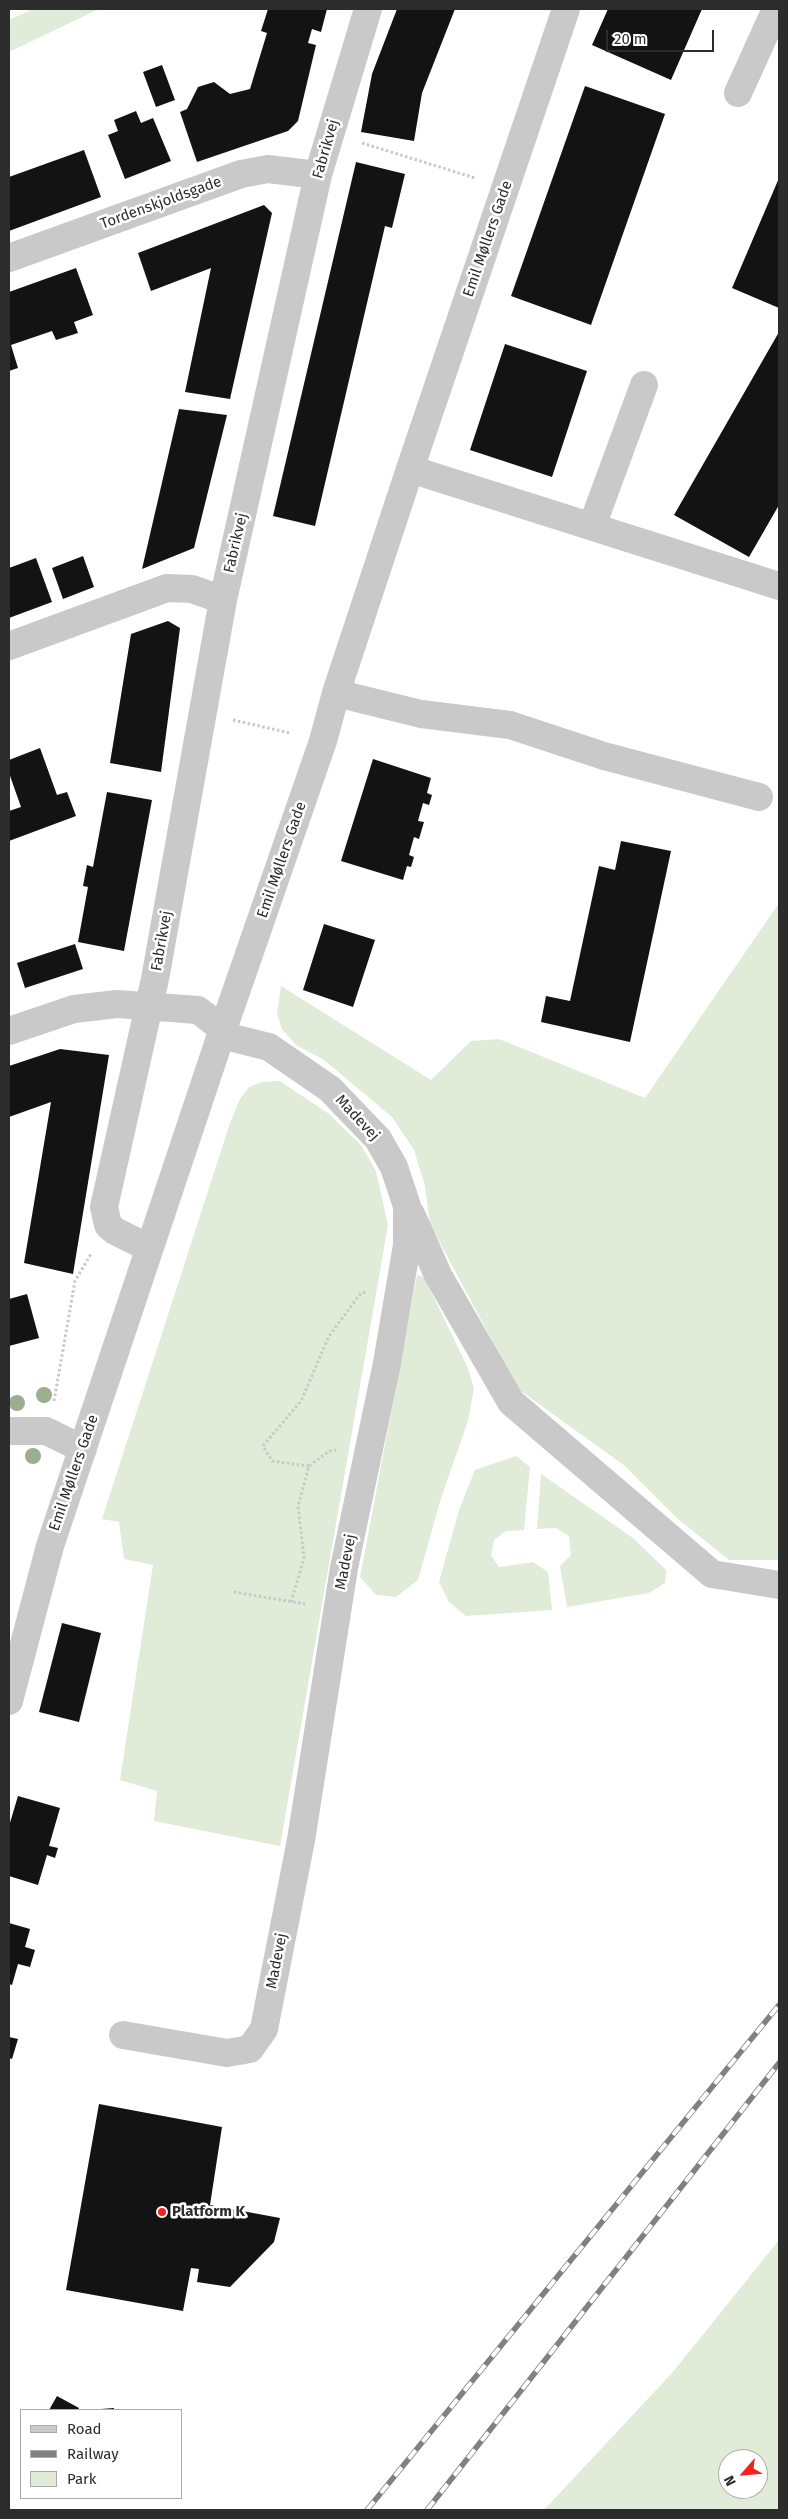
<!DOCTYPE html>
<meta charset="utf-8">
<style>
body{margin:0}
#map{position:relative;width:788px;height:2519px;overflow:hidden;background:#fff;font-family:"Fira Sans",sans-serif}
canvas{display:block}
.frame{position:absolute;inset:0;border:10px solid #2c2c2c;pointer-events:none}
.legend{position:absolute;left:20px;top:2409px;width:162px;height:90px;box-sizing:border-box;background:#fff;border:1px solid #ababab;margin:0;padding:6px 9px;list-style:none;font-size:15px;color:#2c2c2c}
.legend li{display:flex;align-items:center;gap:10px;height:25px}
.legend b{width:25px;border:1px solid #ababab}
.north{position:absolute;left:718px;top:2449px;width:50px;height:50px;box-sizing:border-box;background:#fff;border:1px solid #ababab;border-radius:50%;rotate:243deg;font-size:14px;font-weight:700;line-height:20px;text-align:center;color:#2c2c2c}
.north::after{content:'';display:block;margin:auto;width:18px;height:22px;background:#f5211c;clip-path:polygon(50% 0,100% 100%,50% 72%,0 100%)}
.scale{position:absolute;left:606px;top:30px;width:108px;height:22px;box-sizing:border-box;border:2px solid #2c2c2c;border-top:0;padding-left:6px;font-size:15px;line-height:18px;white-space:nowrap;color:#2c2c2c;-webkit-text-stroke:4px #fff;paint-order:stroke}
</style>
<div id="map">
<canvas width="788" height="2519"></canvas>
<div class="frame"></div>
<ul class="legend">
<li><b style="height:6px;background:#c9c9c9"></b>Road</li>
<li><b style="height:6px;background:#818181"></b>Railway</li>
<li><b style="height:14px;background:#e0ecd7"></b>Park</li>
</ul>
<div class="north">N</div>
<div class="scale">20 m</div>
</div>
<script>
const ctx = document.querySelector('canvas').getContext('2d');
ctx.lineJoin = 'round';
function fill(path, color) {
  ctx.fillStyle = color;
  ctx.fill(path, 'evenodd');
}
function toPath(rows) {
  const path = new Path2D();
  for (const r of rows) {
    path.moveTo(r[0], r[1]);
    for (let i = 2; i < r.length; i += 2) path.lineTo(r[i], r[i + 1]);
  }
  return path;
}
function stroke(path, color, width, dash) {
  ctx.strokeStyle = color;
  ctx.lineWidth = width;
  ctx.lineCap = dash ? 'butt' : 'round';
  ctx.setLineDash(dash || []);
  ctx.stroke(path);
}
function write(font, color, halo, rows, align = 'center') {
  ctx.font = font + ' "Fira Sans",sans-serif';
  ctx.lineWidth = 5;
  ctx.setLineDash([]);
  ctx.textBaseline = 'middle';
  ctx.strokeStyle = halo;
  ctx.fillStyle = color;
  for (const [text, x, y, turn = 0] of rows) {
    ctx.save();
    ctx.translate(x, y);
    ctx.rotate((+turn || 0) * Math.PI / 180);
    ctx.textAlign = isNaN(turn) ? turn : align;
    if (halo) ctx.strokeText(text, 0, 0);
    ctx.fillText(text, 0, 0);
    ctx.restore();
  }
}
const green = toPath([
 [33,9,99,9,9,52,9,20],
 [779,903,779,1560,729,1560,678,1519,625,1466,518,1389,430,1224,425,1186,414,1150,392,1117,324,1060,296,1045,282,1029,277,1014,281,986,431,1080,471,1041,499,1039,645,1098],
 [280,1081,329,1114,361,1145,376,1171,388,1225,280,1846,154,1821,157,1791,120,1780,153,1565,124,1559,119,1522,102,1519,230,1123,240,1099,249,1087,262,1082],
 [417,1275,424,1277,468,1368,474,1389,468,1421,441,1498,418,1580,396,1597,376,1595,360,1577],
 [516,1456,530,1467,524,1530,506,1531,494,1540,491,1555,499,1567,533,1562,548,1572,552,1610,466,1616,449,1602,439,1582,459,1510,475,1470],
 [541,1474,633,1538,666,1570,665,1583,649,1593,567,1607,560,1566,571,1555,569,1536,556,1528,537,1529],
 [779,2240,779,2510,544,2510,672,2373],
 [728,2459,758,2459,758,2489,728,2489]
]);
const building = toPath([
 [268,9,327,9,321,32,312,29,308,43,316,45,298,121,288,131,197,162,180,112,187,109,198,87,214,82,230,94,250,89,267,33,261,31],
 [397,9,455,9,422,93,414,141,361,132,372,74],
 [608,9,702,9,671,80,592,45],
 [162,65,175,100,156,107,143,72],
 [585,86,665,114,591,325,511,296],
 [136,111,141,123,153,118,171,161,125,179,108,135,118,131,114,120],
 [84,150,101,197,9,231,9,177],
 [356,162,405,174,392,228,385,226,315,526,273,516],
 [779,178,779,308,732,288],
 [264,205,272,213,230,399,185,392,211,268,151,291,138,253],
 [76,268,93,315,74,322,78,333,56,340,52,331,11,345,18,368,9,371,9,292],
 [779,332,779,505,749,557,674,515],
 [505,344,587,371,552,477,470,450],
 [179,409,227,415,194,548,142,569],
 [83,556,94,587,63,599,52,568],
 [36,558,52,602,9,618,9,568],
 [168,621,180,628,161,772,110,763,131,634],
 [40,748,57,795,67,792,76,816,9,841,9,811,21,807,9,773,9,760],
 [373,759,431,778,427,793,432,795,429,805,423,803,418,821,424,822,419,839,414,837,409,855,414,857,411,867,407,866,403,880,341,861],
 [107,792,152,800,124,951,78,942,88,887,83,886,87,865,93,867],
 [621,841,671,851,630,1042,541,1022,546,996,570,1001,599,866,615,870],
 [324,924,375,940,353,1007,303,990],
 [75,944,83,969,25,988,17,963],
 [60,1049,109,1055,73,1274,24,1263,51,1102,9,1117,9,1066],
 [27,1294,39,1338,9,1346,9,1299],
 [62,1623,101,1633,79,1722,39,1712],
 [18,1796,60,1808,49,1846,58,1848,55,1858,47,1855,38,1885,9,1876,9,1826],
 [9,1923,30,1929,25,1947,35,1950,30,1967,18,1964,12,1985,9,1984],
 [9,2037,18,2039,12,2059,9,2058],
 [99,2104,222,2127,210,2205,280,2218,274,2242,230,2287,197,2282,199,2269,191,2268,183,2311,66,2290],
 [57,2396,79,2408,78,2410,49,2410],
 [114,2408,114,2410,101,2410,101,2409]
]);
const path = toPath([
 [362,143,475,178],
 [233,720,290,733],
 [54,1401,75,1281,91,1254],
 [309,1466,272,1461,263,1446,301,1401,329,1336,361,1293,367,1292],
 [234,1592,305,1604],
 [291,1602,304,1558,298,1506,309,1466,329,1451,336,1450]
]);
const minor = toPath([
 [738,93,776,9],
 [9,258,241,174,268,169,318,175],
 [410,469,779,586],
 [592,526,644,385],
 [9,646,167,588,192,589,223,600],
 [336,693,421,714,510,725,604,756,759,797],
 [9,1031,74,1009,117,1004,198,1010,224,1030],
 [411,1214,438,1275,511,1402,712,1574,779,1585],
 [149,1248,115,1231,108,1225,104,1207,155,979,223,600,318,175,368,9],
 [9,1431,46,1431,83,1449],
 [9,1701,50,1546,221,1035,323,741,336,693,410,469,566,9],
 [123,2035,227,2053,250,2049,264,2029,301,1840,344,1568,387,1363,407,1245,407,1206,394,1167,378,1139,330,1089,269,1047,221,1035]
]);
const rail = toPath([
 [367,2510,779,2005],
 [427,2510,779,2063]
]);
const trees = [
 [44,1395],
 [17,1403],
 [33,1456]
];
const markers = [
 [162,2212,5,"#f5211c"]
];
const streetNames = [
 ["Fabrikvej",326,149,-74],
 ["Tordenskjoldsgade",161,203,-20],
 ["Emil Møllers Gade",488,239,-71],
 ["Fabrikvej",236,543,-77],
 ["Emil Møllers Gade",282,860,-71],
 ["Fabrikvej",162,941,-80],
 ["Madevej",357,1118,47],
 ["Emil Møllers Gade",74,1473,-71],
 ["Madevej",346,1562,-79],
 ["Madevej",277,1961,-79]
];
const poiNames = [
 ["Platform K",172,2212]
];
fill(green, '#e0ecd7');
fill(building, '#131313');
stroke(path, '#c9c9c9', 3, [2.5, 2.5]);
stroke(minor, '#c9c9c9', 28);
stroke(rail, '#818181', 5.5);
stroke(rail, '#fff', 4, [11]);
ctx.fillStyle = '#9bae90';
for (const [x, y] of trees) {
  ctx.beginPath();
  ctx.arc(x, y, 8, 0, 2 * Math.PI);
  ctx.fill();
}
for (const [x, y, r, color] of markers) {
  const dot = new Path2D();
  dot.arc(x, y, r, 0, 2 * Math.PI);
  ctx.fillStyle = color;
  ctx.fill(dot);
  stroke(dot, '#fff', 2);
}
write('15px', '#2c2c2c', '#fff', streetNames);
write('bold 15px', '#2c2c2c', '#fff', poiNames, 'left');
</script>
